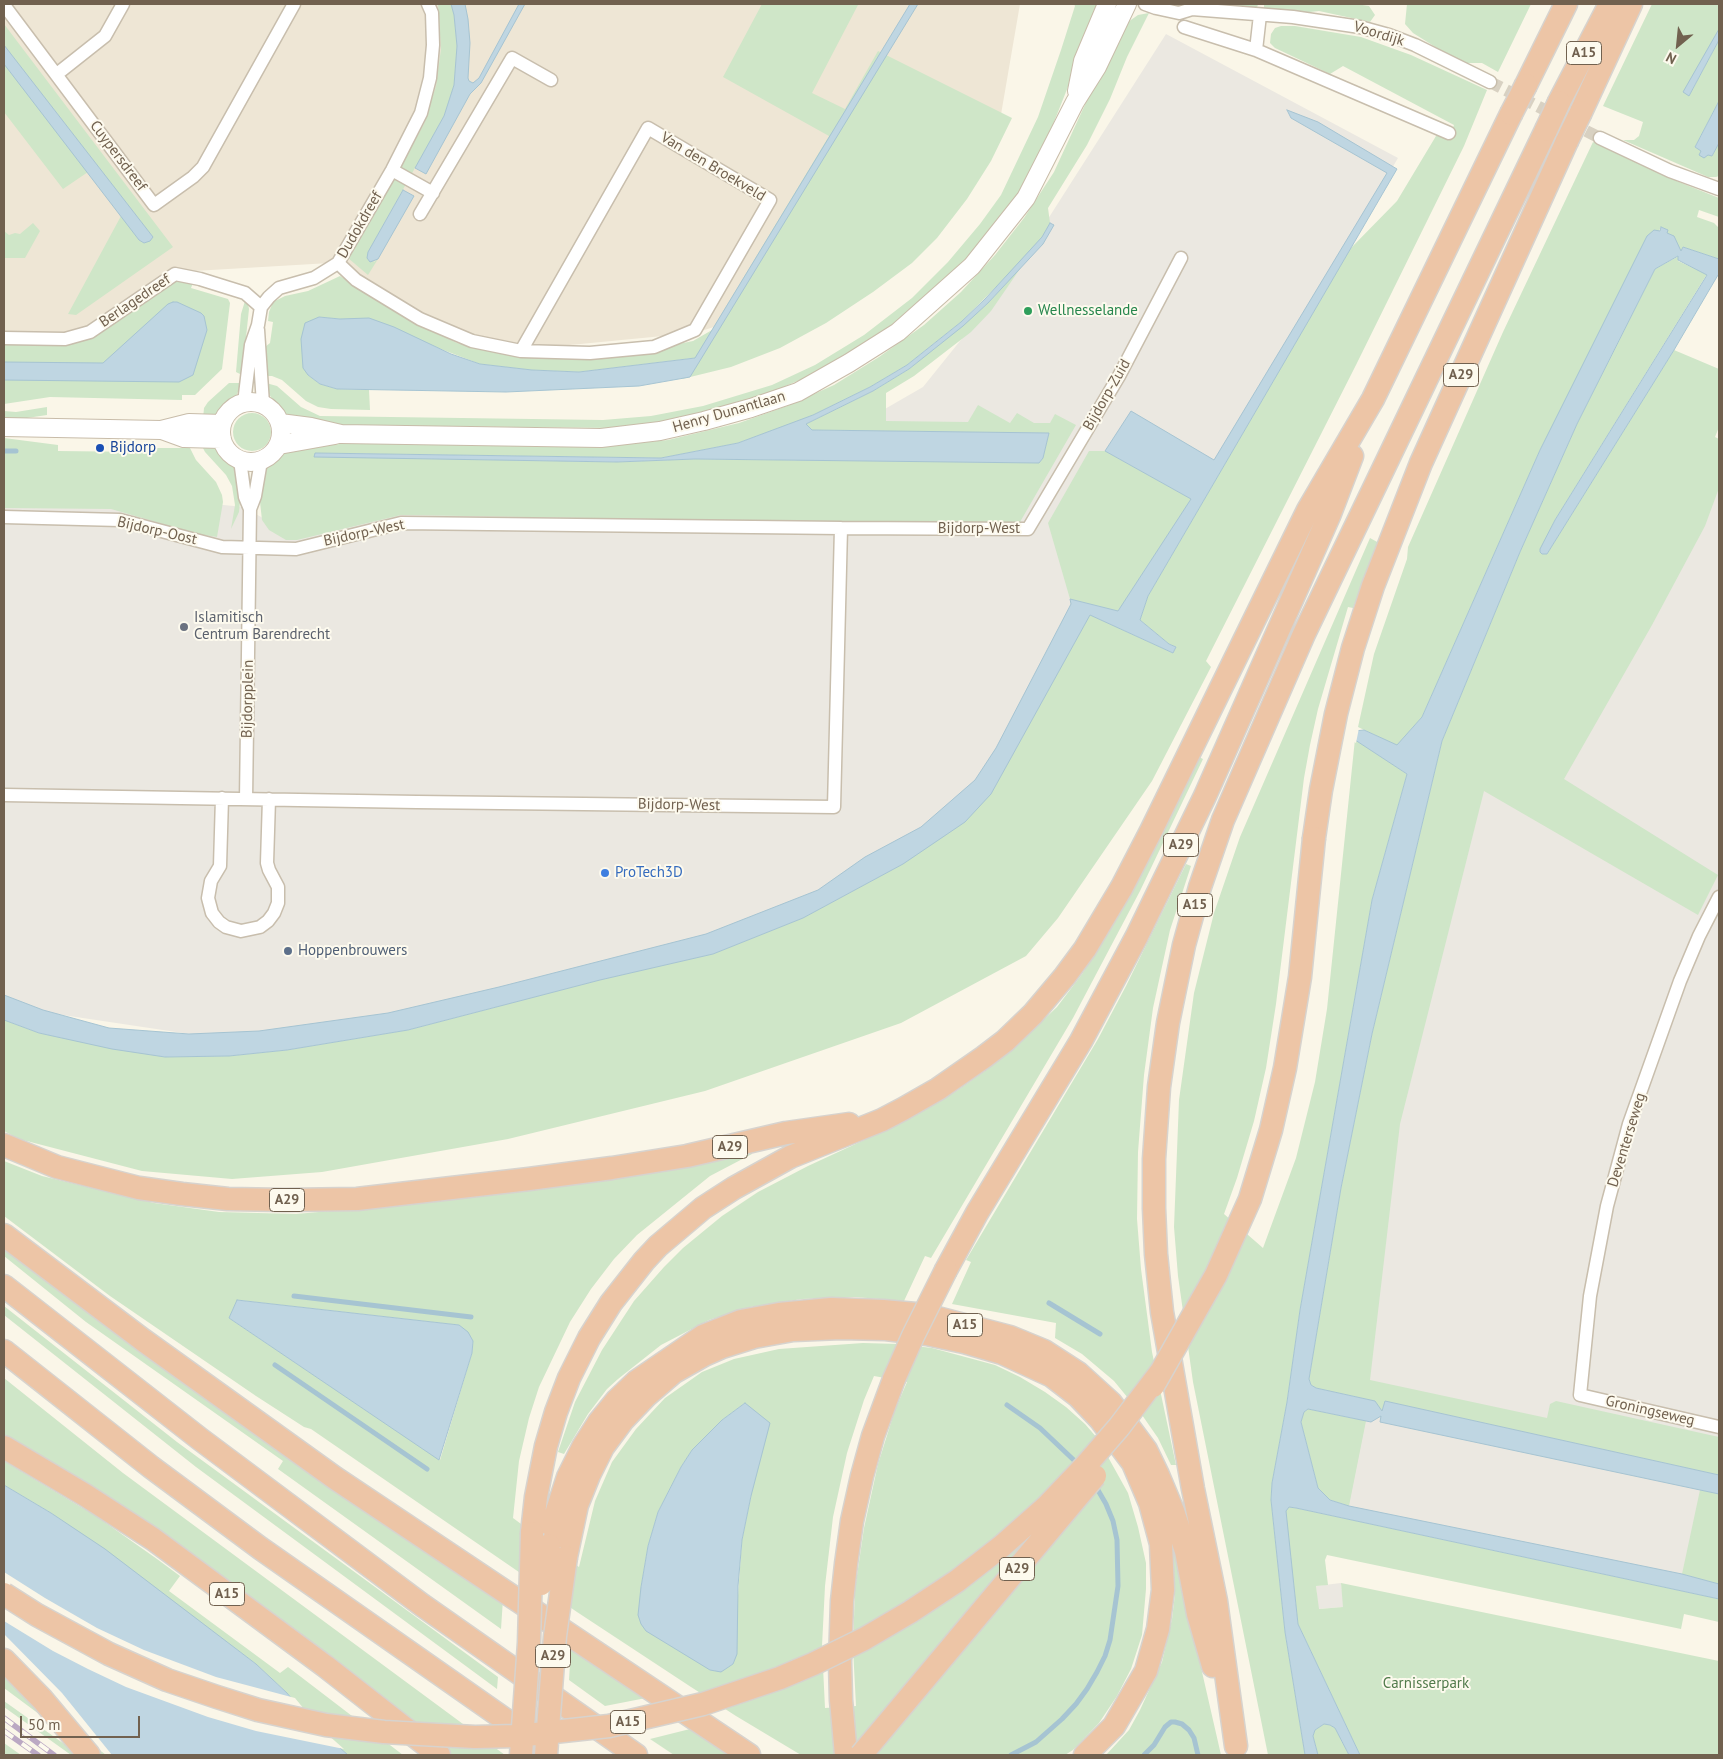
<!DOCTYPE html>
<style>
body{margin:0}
#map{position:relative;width:1723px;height:1759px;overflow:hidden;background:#faf6e8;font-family:"PT Sans",sans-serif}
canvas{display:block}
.frame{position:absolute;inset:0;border:5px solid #71614f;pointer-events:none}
.north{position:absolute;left:1653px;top:20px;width:50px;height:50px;-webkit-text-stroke:4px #fdfaee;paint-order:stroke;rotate:208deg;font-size:14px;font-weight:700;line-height:20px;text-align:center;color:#71614f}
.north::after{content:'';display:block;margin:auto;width:18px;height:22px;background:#71614f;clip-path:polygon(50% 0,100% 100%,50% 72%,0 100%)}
.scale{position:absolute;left:20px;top:1716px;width:120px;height:22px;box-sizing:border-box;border:2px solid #71614f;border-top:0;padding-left:6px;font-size:15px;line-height:18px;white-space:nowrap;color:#71614f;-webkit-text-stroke:4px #fdfaee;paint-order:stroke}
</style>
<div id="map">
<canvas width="1723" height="1759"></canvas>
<div class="frame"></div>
<div class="north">N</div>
<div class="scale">50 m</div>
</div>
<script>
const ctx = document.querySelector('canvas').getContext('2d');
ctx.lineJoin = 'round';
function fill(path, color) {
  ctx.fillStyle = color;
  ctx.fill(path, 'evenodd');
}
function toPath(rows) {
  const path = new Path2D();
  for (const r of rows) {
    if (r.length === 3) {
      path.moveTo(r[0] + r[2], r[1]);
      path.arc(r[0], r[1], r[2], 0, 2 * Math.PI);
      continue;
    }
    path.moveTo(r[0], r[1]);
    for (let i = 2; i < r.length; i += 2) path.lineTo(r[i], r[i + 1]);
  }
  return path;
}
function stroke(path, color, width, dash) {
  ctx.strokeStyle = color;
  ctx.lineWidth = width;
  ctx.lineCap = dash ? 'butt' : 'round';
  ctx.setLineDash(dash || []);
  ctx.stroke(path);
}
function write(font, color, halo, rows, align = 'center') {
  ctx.font = font + ' "PT Sans",sans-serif';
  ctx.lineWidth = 4;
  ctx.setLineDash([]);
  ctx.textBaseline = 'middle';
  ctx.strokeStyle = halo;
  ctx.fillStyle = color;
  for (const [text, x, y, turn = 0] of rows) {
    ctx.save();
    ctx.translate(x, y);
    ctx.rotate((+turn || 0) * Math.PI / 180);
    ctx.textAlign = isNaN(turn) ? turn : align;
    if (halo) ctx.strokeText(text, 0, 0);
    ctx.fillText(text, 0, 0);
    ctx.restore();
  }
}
const residential = toPath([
 [4,4,1020,4,999,126,889,275,694,333,570,345,520,347,471,344,330,263,194,271,96,339,4,334]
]);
const industrial = toPath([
 [1166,34,1398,158,978,870,789,973,223,1039,36,1011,4,1001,4,482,243,507,272,523,760,481,923,387,1009,280],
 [1719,457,1719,1596,1341,1517,1440,766],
 [1341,1583,1344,1607,1318,1609,1316,1586]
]);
const green = toPath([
 [438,4,451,4,454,15,457,46,454,85,444,116,368,252,374,262,378,259,368,275,348,258,424,124,436,86,441,49],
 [762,4,858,5,812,93,845,109,878,51,1012,118,991,161,967,199,937,238,912,263,873,292,826,323,780,348,731,367,682,379,694,358,579,372,532,370,480,364,425,343,340,319,319,317,308,375,320,384,337,389,369,390,370,410,331,409,318,407,306,401,282,380,272,376,265,376,265,347,270,343,273,322,268,321,269,312,273,302,285,296,308,291,340,276,408,318,457,343,507,353,554,358,635,353,693,341,712,330,829,136,723,77],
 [1074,4,1101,4,1046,142,1026,181,1012,204,960,267,895,324,819,372,757,398,681,419,615,428,331,425,287,417,273,401,268,392,266,383,277,386,301,407,320,416,603,420,651,416,703,406,772,385,815,365,864,335,912,298,948,262,980,224,1001,195,1038,117,1061,50,1075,6],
 [1203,4,1258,4,1257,8],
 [1264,4,1356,4,1369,6,1375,15,1370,22,1319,11,1301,13,1264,8],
 [1407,4,1531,4,1498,72,1482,63,1461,63,1413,33,1405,24],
 [1652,4,1719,4,1719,29,1689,96,1719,40,1719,101,1695,147,1712,156,1719,143,1719,176,1716,177,1708,177,1623,140,1634,140,1639,136,1643,122,1603,106],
 [1149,13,1127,57,1110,99,1087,145,1048,208,1050,223,1042,237,1016,267,961,322,907,365,870,387,805,419,738,443,661,458,316,453,314,456,617,462,695,459,1039,463,1043,458,1049,433,812,430,806,424,873,391,909,369,988,303,1024,263,991,311,971,332,914,376,886,393,886,421,968,422,978,405,1010,423,1017,413,1034,423,1050,423,1055,414,1076,425,1020,522,1011,524,911,523,401,515,297,540,286,540,269,530,262,520,260,502,264,473,268,467,280,456,297,447,353,443,605,446,668,440,739,423,787,406,834,385,879,357,924,325,961,292,995,255,1024,218,1054,172,1118,33,1128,22,1138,15],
 [4,24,173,247,76,315,68,314,121,216,139,240,144,243,153,237,4,45],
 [1281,26,1295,26,1361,37,1411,55,1487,90,1464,146,1356,365,1206,661,1211,667,1152,781,1058,918,1026,956,901,1023,705,1091,508,1139,322,1172,232,1179,142,1171,19,1139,4,1131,4,1020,39,1033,165,1057,229,1056,287,1050,408,1030,600,980,713,954,803,918,903,864,991,794,1090,615,1173,653,1176,647,1169,644,1140,620,1148,596,1350,249,1397,201,1436,136,1442,129,1451,132,1454,125,1343,66,1330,74,1275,48,1270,43,1271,34,1275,28],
 [4,64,88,172,63,189,4,112],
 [1593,142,1679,182,1719,198,1719,217,1699,210,1697,217,1714,223,1719,228,1719,259,1683,247,1681,252,1667,233,1667,230,1661,227,1540,450,1422,717,1397,746,1358,727,1374,654,1407,559,1408,547,1503,332],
 [33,223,40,231,25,258,4,258,4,231,9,235,15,233,20,234],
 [1679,256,1678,261,1707,274,1555,520,1541,549,1547,554,1674,350,1719,369,1719,427,1715,437,1719,439,1719,488,1705,526,1652,625,1564,779,1718,875,1698,915,1484,791,1400,1124,1370,1380,1547,1418,1550,1404,1556,1401,1719,1437,1719,1475,1385,1401,1382,1411,1375,1401,1315,1388,1311,1385,1309,1379,1341,1188,1372,1034,1442,741,1520,552,1577,424,1655,269],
 [180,280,193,283,191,288,228,299,230,303,222,369,195,395,182,395,182,400,50,397,4,404,4,342,70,343,84,340,96,336,172,283],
 [245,301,248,304,249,309,242,375,236,372,241,314],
 [229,383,241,383,236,397,216,414,203,419,204,408,208,402],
 [47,407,47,415,20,419,4,419,4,411,16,412],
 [252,432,19],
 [4,438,58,445,58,451,144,452,145,448,190,448,196,460,216,482,222,495,223,502,217,537,198,534,111,509,4,508],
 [202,446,215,446,233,467,237,473,240,502,239,512,231,529,235,505,232,486,226,475,205,452],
 [1089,451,1105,451,1191,499,1118,611,1070,599,1048,523],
 [1370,538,1379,543,1353,608,1348,607,1318,709,1310,745,1304,778,1276,1004,1266,1068,1254,1121,1237,1178,1224,1214,1263,1248,1296,1158,1315,1082,1327,1009,1355,739,1407,774,1372,900,1300,1310,1287,1402,1272,1483,1271,1500,1285,1632,1305,1755,1268,1755,1193,1382,1178,1276,1174,1227,1179,1100,1194,993,1214,913,1240,837],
 [1197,756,1203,759,1140,891,1073,1018,931,1258,925,1256,904,1301,855,1297,802,1299,750,1307,709,1320,661,1345,618,1379,607,1389,588,1414,564,1454,558,1452,575,1402,602,1350,634,1301,664,1267,683,1248,722,1216,758,1192,808,1166,903,1122,955,1092,985,1071,1016,1046,1057,1007,1082,974,1102,943],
 [1186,864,1191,866,1170,930,1153,1008,1144,1075,1138,1152,1137,1219,1141,1269,1152,1352,1176,1465,1171,1465,1158,1438,1142,1415,1114,1381,1082,1354,1055,1338,1056,1323,952,1304,971,1262,966,1260,1098,1039,1126,986],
 [751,1151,752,1154,710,1176,637,1235,614,1259,591,1289,570,1322,539,1387,529,1418,519,1461,513,1518,579,1567,595,1501,612,1462,636,1429,665,1398,702,1372,734,1359,779,1349,863,1343,899,1344,932,1348,995,1365,1020,1377,1045,1392,1066,1407,1085,1424,1098,1439,1128,1493,1138,1527,1146,1563,1146,1589,1142,1635,1131,1669,1117,1696,1099,1723,1073,1750,1065,1755,801,1755,736,1716,691,1687,577,1612,311,1429,304,1427,256,1396,110,1296,4,1216,4,1161,42,1176,154,1203,219,1212,296,1214,421,1203],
 [238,1300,459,1325,473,1341,472,1353,440,1460,229,1318],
 [874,1376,907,1382,895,1410,878,1464,864,1528,855,1589,854,1618,853,1648,856,1706,825,1708,822,1646,825,1586,833,1517,847,1453,864,1400],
 [745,1403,751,1496,742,1540,733,1664,721,1671,710,1670,641,1587,648,1546,658,1512,681,1467,692,1450,722,1420],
 [4,1247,503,1599,501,1629,278,1469,283,1461,86,1322,4,1256],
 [4,1306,177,1442,498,1677,497,1689,196,1467,4,1315],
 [4,1378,123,1473,505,1755,452,1755,403,1715,4,1437],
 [1308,1409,1366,1421,1349,1506,1330,1500,1318,1488,1301,1422,1304,1412],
 [4,1461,96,1516,157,1559,180,1576,169,1591,280,1673,288,1667,403,1755,348,1755,316,1727,287,1693,256,1664,51,1513,4,1485],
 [1700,1490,1719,1494,1719,1584,1682,1574],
 [1289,1507,1296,1508,1719,1599,1719,1622,1684,1614,1681,1629,1327,1555,1325,1560,1328,1585,1316,1586,1319,1609,1343,1607,1341,1583,1719,1661,1719,1755,1360,1755,1298,1624,1285,1511],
 [1170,1532,1221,1755,1106,1755,1129,1730,1140,1710,1162,1662,1172,1619,1175,1594,1174,1571],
 [571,1648,646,1698,605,1706,569,1680],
 [4,1674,110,1755,94,1755,4,1688],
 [4,1701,67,1746,74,1755,71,1755,4,1707],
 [1324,1724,1330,1725,1335,1728,1349,1755,1318,1755,1313,1736,1315,1730],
 [694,1728,737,1755,674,1755,650,1739],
 [4,1743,21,1755,4,1755]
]);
const water = toPath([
 [451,4,465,4,468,19,470,43,468,78,469,81,473,83,479,78,519,4,525,4,481,83,470,94,426,174,415,168,444,116,454,85,457,46,454,15,451,4],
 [910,4,918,4,690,377,639,386,506,392,337,389,320,384,308,375,303,368,301,339,305,323,319,317,340,319,369,318,394,327,451,354,480,364,532,370,579,372,695,358,910,4],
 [1719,29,1719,40,1689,96,1683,92,1719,29],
 [4,45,153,237,150,241,144,243,139,240,4,64,4,45],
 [1719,101,1719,143,1712,156,1708,155,1704,158,1699,155,1701,151,1695,147,1719,101],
 [1287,110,1318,122,1397,169,1148,596,1140,620,1169,644,1176,647,1173,653,1090,615,991,794,965,822,903,864,803,918,713,954,600,980,408,1030,287,1050,229,1056,165,1057,112,1049,39,1033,4,1020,4,995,43,1010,109,1028,189,1034,259,1031,388,1013,499,987,706,934,818,890,865,857,921,827,975,780,996,748,1071,604,1070,599,1118,611,1191,499,1105,451,1131,411,1214,460,1387,173,1291,118,1287,110],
 [403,190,414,196,378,259,370,262,367,258,368,252,403,190],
 [1050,223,1054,225,1043,244,988,303,963,326,909,369,873,391,806,424,812,430,1049,433,1043,458,1039,463,695,459,617,462,314,457,315,453,661,458,738,443,813,415,870,387,907,365,961,322,985,299,1042,237,1050,223],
 [1661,227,1668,230,1667,233,1674,236,1681,251,1683,247,1719,259,1719,275,1718,275,1674,350,1547,554,1542,554,1540,552,1540,549,1555,520,1707,275,1678,260,1678,256,1655,269,1577,424,1520,552,1442,741,1372,1034,1341,1188,1309,1379,1311,1385,1316,1388,1375,1401,1382,1411,1385,1401,1719,1475,1719,1494,1380,1422,1381,1416,1371,1422,1308,1409,1304,1412,1301,1422,1318,1488,1330,1500,1349,1506,1682,1574,1719,1584,1719,1599,1296,1508,1289,1507,1286,1511,1298,1624,1360,1755,1349,1755,1335,1728,1330,1725,1324,1724,1315,1730,1313,1736,1318,1755,1305,1755,1285,1632,1271,1500,1272,1483,1287,1402,1300,1310,1372,900,1407,774,1346,734,1354,731,1364,730,1397,745,1422,717,1540,450,1647,236,1654,230,1660,231,1661,227],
 [173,302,177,302,201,313,204,316,207,330,193,375,179,382,4,380,4,362,103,363,168,304,173,302],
 [237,1300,459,1325,468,1332,473,1341,472,1353,439,1460,229,1318,237,1300],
 [745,1403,770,1423,751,1496,742,1540,738,1586,737,1654,733,1664,721,1672,710,1670,646,1631,641,1624,638,1615,641,1587,648,1546,658,1512,681,1467,692,1450,722,1420,745,1403],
 [4,1485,51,1513,105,1549,256,1664,287,1693,316,1727,348,1755,110,1755,4,1674,4,1485]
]);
const pier = toPath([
 [1348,726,1359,728,1356,743,1343,735],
 [4,1572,45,1598,97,1628,144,1650,216,1677,295,1698,318,1726,344,1749,256,1731,208,1717,126,1687,88,1669,53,1651,4,1621],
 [4,1634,62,1693,112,1755,106,1755,4,1676]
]);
const stream = toPath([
 [4,451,16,451],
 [294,1296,471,1317],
 [1049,1303,1100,1334],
 [275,1365,427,1469],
 [1007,1405,1040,1428,1079,1465],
 [1011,1755,1036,1742,1062,1719,1076,1704,1087,1689,1097,1672,1105,1656,1110,1640,1118,1586,1117,1540,1113,1521,1106,1504,1095,1485],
 [1144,1755,1154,1745,1165,1727,1171,1722,1175,1722,1182,1724,1189,1730,1194,1738,1198,1755]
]);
const minorTunnel = toPath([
 [1490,82,1600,138]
]);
const minor = toPath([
 [1145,4,1156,8,1179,13,1192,9,1293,17,1360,27,1389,35,1415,45,1490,82],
 [4,5,154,205,193,177,203,167,294,4],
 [1260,15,1256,50,1449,133],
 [1184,27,1256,50],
 [57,74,105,36,123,4],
 [1600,138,1670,171,1719,189],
 [392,170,433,193],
 [420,214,512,58,551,80],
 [338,263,356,280,420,319,472,341,521,351,590,353,654,347,695,330,770,200,648,128,521,351],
 [258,330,263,404],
 [4,338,65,339,90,332,175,274,200,279,245,293,261,307],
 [244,403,251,345,258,325,261,307,269,297,279,288,314,278,338,263,392,170,421,113,430,78,433,45,432,13,428,4],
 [240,460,245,497,250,509],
 [4,517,120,520,222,547,296,549,401,523,841,528,834,807,417,802,4,795],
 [841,528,1028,529,1119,376,1181,258],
 [222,798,220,866,211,881,208,898,212,913,219,922,226,927,241,931,260,927,268,921,274,913,278,903,278,887,269,870,267,863,269,799],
 [246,799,250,509,255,496,261,461],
 [1719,897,1699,936,1680,981,1629,1124,1607,1206,1590,1296,1580,1395,1719,1427]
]);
const secondary = toPath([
 [1077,91,1083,61,1107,4],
 [251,432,30],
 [280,423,311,427,341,434,601,438,660,431,704,421,751,408,798,392,849,363,898,332,972,266,1026,198,1075,102,1097,67,1127,4],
 [4,427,161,430,189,423,222,424],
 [162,430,184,438,222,439],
 [279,445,335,435]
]);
const motorway = toPath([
 [1526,85,1566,4],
 [1559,102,1610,4],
 [1581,112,1631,4],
 [1314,838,1321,790,1336,714,1353,648,1373,586,1421,463,1567,141],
 [4,1145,57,1167,139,1188,182,1194,228,1199,285,1200,357,1199,529,1179,612,1168,687,1156,786,1133,849,1124],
 [4,1235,143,1340,335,1478,749,1755],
 [946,1270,977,1213,1081,1041,1137,936,1205,796,1329,516,1352,456],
 [4,1286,200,1439,422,1605,636,1755],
 [4,1351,151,1467,260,1548,537,1742],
 [4,1447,85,1495,153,1539,325,1666,439,1755],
 [532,1533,536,1497,546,1446,556,1412,569,1378,589,1338,611,1303,644,1261,658,1246,703,1208,734,1188,790,1157,882,1120,903,1109,938,1089,984,1057,1005,1041,1033,1014,1065,976,1085,949,1122,887,1151,831,1308,510,1373,399,1511,114],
 [549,1545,556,1514,568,1477,583,1447,599,1422,617,1400,637,1381,703,1336,741,1321,779,1314,831,1309,883,1311,926,1315,1010,1337,1044,1351,1078,1373,1111,1403,1146,1450,1158,1475,1173,1511,1186,1551,1198,1614,1213,1666],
 [566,1557,577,1505,589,1475,603,1447,623,1420,646,1396,674,1372,704,1355,722,1347,754,1337,793,1330,841,1328,886,1329,927,1334,964,1342,1002,1353,1052,1376,1078,1396,1100,1419,1133,1463,1150,1503,1161,1544,1163,1590,1158,1629,1146,1671,1114,1726,1085,1755],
 [4,1660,42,1699,89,1755],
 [1236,1746,1216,1601,1193,1489,1162,1312,1156,1254,1154,1208,1154,1159,1159,1087,1168,1023,1184,945,1200,887,1223,820,1304,634,1546,130],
 [846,1755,841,1700,840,1662,842,1601,846,1564,852,1521,862,1476,873,1436,894,1379]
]);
const rail = toPath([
 [4,1718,54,1755],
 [4,1731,38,1755]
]);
const motorwayBridge = toPath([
 [1511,114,1526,85],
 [1546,130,1559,102],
 [1567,141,1581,112],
 [894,1379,913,1336,946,1270],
 [1153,1386,1216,1275,1250,1199,1271,1130,1285,1068,1300,977,1314,838],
 [541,1584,549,1545],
 [4,1594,37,1615,109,1654,167,1680,217,1697,258,1710,326,1725,384,1732,475,1737,517,1736,609,1726,703,1704,780,1678,813,1664,864,1639,910,1612,957,1581,1002,1546,1046,1507,1086,1465,1119,1427,1160,1373],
 [521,1755,529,1643,532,1533],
 [546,1755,555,1636,566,1557],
 [861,1755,1095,1476]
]);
const markers = [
 [1028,311,5,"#2e9e5b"],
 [100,448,5,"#1a4fb4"],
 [184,627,5,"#6b7280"],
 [605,873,5,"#3f7fe0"],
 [288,951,5,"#5c6f8a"]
];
const shields = [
 [1584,53,35],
 [1461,375,35],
 [1181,845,35],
 [1195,905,35],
 [730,1147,35],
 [287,1200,35],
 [965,1325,35],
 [1017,1569,35],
 [227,1594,35],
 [553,1656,35],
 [628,1722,35]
];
const shieldNames = [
 ["A15",1584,53],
 ["A29",1461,375],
 ["A29",1181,845],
 ["A15",1195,905],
 ["A29",730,1147],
 ["A29",287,1200],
 ["A15",965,1325],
 ["A29",1017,1569],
 ["A15",227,1594],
 ["A29",553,1656],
 ["A15",628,1722]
];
const streetNames = [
 ["Voordijk",1379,34,17],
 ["Cuypersdreef",118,156,53],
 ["Van den Broekveld",713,167,31],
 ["Dudokdreef",360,225,-60],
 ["Berlagedreef",135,301,-34],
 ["Bijdorp-Zuid",1107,395,-60],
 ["Henry Dunantlaan",729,412,-16],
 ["Bijdorp-West",979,529],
 ["Bijdorp-Oost",157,531,13],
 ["Bijdorp-West",364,533,-12],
 ["Bijdorpplein",248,699,-89],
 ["Bijdorp-West",679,805,1],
 ["Deventerseweg",1627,1140,-73],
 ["Groningseweg",1650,1411,13]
];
const leisureNames = [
 ["Wellnesselande",1038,311]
];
const transitNames = [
 ["Bijdorp",110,448]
];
const worshipNames = [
 ["Islamitisch",194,618],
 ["Centrum Barendrecht",194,635]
];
const shopNames = [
 ["ProTech3D",615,873]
];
const serviceNames = [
 ["Hoppenbrouwers",298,951]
];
const parkNames = [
 ["Carnisserpark",1426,1684]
];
fill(residential, '#eee6d5');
fill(industrial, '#ebe8e1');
fill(green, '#cfe6c8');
fill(water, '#bfd6e2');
stroke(water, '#a6c4d2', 1);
fill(pier, '#faf6e8');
stroke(stream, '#a6c4d2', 5);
stroke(minorTunnel, '#d8d1c2', 12, [12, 6]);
stroke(minor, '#c8bead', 15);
stroke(secondary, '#c8bca9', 20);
stroke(motorway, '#d7d3ce', 25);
stroke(minor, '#fff', 12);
stroke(secondary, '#fff', 18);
stroke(motorway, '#edc5a6', 22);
stroke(rail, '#bba8c3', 5.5);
stroke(rail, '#fdfaee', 4, [11]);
stroke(motorwayBridge, '#d7d3ce', 25, []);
stroke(motorwayBridge, '#edc5a6', 22);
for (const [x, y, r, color] of markers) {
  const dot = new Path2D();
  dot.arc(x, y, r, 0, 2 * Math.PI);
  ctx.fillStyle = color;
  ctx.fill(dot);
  stroke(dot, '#fdfaee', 2);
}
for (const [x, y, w] of shields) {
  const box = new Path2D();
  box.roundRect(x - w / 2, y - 11.5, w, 23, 4);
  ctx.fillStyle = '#fdfaee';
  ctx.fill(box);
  stroke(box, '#71614f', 1);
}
write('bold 14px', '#71614f', null, shieldNames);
write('15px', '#71614f', '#fdfaee', streetNames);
write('15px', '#27864d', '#fdfaee', leisureNames, 'left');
write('15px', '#164399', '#fdfaee', transitNames, 'left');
write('15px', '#5b616d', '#fdfaee', worshipNames, 'left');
write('15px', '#366cbe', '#fdfaee', shopNames, 'left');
write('15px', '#4e5e75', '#fdfaee', serviceNames, 'left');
write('15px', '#517b4b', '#fdfaee', parkNames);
</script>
